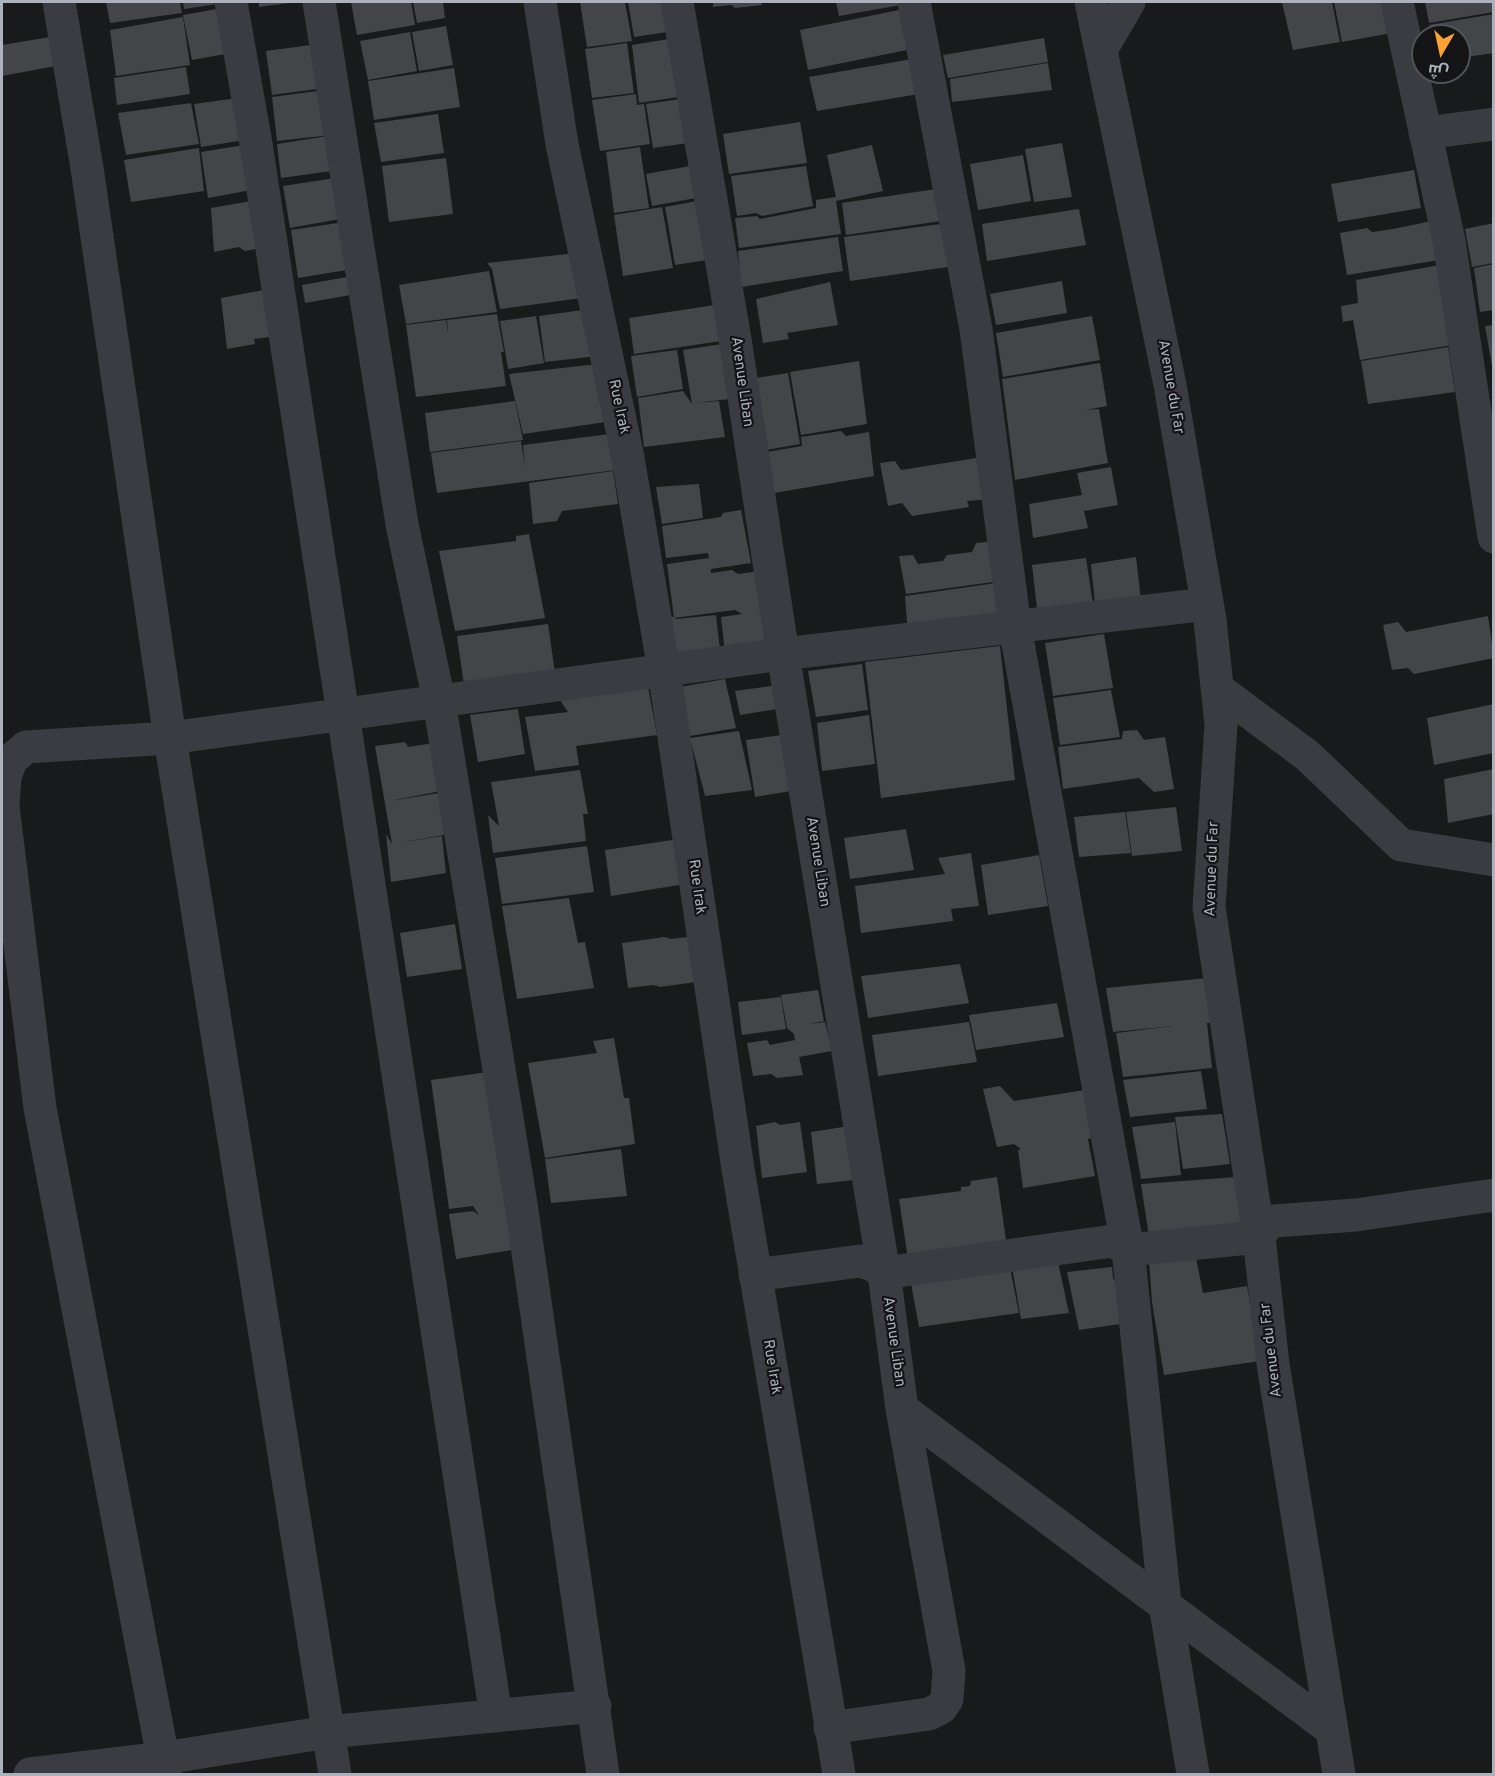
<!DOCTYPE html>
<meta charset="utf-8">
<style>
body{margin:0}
#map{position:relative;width:1495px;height:1776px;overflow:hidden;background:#191a1c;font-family:Overpass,Cairo,sans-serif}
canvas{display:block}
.frame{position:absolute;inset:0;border:3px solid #abb2bc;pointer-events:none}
.north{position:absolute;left:1411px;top:24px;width:60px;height:60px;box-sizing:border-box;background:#141417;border:2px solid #505359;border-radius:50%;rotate:189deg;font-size:16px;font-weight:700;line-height:24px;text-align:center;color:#abb2bc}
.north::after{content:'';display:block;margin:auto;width:21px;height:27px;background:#faa233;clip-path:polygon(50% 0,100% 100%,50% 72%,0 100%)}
</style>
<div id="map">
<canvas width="1495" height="1776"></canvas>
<div class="frame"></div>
<div class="north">ش</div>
</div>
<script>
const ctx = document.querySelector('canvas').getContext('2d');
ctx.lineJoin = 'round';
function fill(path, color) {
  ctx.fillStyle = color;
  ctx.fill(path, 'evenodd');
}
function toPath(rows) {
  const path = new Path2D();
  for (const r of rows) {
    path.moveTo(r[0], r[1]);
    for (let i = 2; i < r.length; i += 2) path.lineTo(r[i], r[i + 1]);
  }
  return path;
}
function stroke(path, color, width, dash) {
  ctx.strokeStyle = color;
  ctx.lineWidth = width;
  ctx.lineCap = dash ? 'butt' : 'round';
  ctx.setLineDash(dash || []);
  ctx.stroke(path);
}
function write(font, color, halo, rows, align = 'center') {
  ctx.font = font + ' Overpass,sans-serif';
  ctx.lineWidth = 4.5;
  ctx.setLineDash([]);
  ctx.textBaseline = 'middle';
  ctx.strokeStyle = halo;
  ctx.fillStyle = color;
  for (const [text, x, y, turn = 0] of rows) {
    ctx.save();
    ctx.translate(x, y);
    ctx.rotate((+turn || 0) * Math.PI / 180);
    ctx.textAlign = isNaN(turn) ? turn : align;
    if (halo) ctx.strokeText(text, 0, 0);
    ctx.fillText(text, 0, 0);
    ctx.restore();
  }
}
const building = toPath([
 [106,2,180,2,182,13,110,23],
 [183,2,224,2,225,3,184,9],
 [259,2,289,2,289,3,259,7],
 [351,2,411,2,415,25,357,35],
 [413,2,443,2,445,18,417,23],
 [580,2,625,2,632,41,587,47],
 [628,2,669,2,674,31,634,37],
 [713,2,761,2,762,5,735,8,731,5,713,7],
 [836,2,901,2,901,5,839,16],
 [1282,2,1332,2,1340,42,1293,50],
 [1334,2,1386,2,1392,33,1342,42],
 [1425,2,1494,2,1494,12,1429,23],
 [223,8,231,53,192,60,183,15],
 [899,10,907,50,808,70,800,30],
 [1494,14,1494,53,1459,58,1459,36,1431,36,1429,25],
 [183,17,190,65,116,76,110,30],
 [446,26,453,65,419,71,412,32],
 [410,32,417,71,368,80,360,41],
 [56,36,61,65,2,76,2,45],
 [675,38,684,96,639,103,632,45],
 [1044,38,1048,62,948,78,943,55],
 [627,43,634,93,592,98,585,49],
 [318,44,324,88,272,95,266,51],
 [912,59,919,94,817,111,809,77],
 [1048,63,1052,90,952,102,950,79],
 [186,67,190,94,117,105,114,78],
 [454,68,460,107,374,120,368,81],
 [325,90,331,135,277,141,272,97],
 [636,94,637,105,644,104,650,144,600,151,592,100],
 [238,98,245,140,201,147,194,104],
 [681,99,688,143,653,148,646,104],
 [191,103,199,144,126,155,118,113],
 [438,114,444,153,381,162,374,123],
 [800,122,807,163,729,174,723,134],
 [328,136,332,171,281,178,277,144],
 [1062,143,1072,197,1034,202,1025,149],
 [244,145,251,190,208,198,201,152],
 [872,145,883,191,836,201,841,234,739,248,735,218,757,216,760,219,816,208,816,200,836,197,827,155],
 [640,147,649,208,614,213,606,152],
 [199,148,204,191,131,202,124,160],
 [1023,155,1031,201,978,210,970,164],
 [446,158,453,214,389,222,382,166],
 [690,166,696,198,652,206,646,174],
 [806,166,813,206,762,216,756,213,737,216,731,176],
 [1414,170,1421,208,1338,222,1331,184],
 [335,178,340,219,290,228,283,186],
 [936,189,941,221,846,235,842,203],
 [257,200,261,248,245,251,239,247,214,252,211,208],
 [697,201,707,260,675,265,665,207],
 [662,207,673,268,623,276,614,215],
 [1079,209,1086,245,987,261,982,224],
 [1432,221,1439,260,1347,275,1340,233,1367,228,1372,232,1393,229],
 [338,223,347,270,298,278,291,230],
 [1494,223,1494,263,1472,267,1465,229],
 [941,224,948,267,850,281,844,237],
 [838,237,843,271,741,287,738,251],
 [576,253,582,298,500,309,492,269,487,263],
 [1494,264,1494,310,1480,312,1474,268],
 [1440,265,1452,345,1360,360,1353,320,1343,322,1341,306,1358,303,1356,280],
 [489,271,497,312,406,324,399,285],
 [353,276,356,294,305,303,302,285],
 [1062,281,1067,313,996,325,990,294],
 [830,282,838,325,787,333,789,339,763,343,756,299],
 [264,290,270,337,254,339,255,344,227,349,221,298],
 [715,305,721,341,634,354,629,318],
 [590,309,597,356,545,362,539,316],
 [497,314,504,352,501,352,506,386,416,397,406,325,446,320,448,334,447,320],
 [536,316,544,363,508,369,500,321],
 [1092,316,1100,360,1003,377,996,333],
 [1494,325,1494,366,1492,366,1485,326],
 [722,344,729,399,695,403,719,401,725,437,644,447,638,398,683,391,692,404,683,350],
 [1448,347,1455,392,1368,404,1361,361],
 [677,350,683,389,637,397,631,356],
 [859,361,867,424,801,435,790,372],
 [1100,363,1107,406,1086,410,1099,409,1108,463,1015,480,1002,379],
 [597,364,606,422,523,434,509,374],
 [788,373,800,444,766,450,756,378],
 [515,401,523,440,430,452,425,413],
 [841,431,846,436,869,432,874,476,774,493,767,452,802,446,801,437],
 [610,434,616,470,437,493,431,453,521,441,525,466,523,445],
 [983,457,990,499,967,501,969,507,912,516,902,503,888,506,880,463,895,461,901,470],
 [1111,467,1118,505,1084,511,1088,528,1033,538,1029,504,1082,495,1077,473],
 [613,471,618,504,562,511,557,521,533,524,529,483],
 [699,484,703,518,662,524,656,487],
 [741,510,751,563,711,569,711,573,732,570,738,574,760,571,770,654,726,661,721,617,742,614,735,610,674,618,667,564,709,558,708,553,666,558,662,526,721,517,723,513],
 [529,534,545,618,455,631,439,551,516,541,516,536],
 [996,541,1000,581,906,594,899,556,913,555,918,564,943,561,947,555,972,552,976,543],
 [1136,557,1142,608,1096,614,1091,564],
 [1086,558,1094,611,1038,617,1032,565],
 [996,583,1001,620,908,634,905,596],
 [670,615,676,619,716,615,720,650,674,656],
 [1488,616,1494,658,1414,674,1408,668,1392,670,1383,625,1398,622,1406,632],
 [548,624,556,680,465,692,457,636],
 [1104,634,1113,688,1053,696,1045,643],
 [1000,646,1015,780,881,798,865,662],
 [862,664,868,710,816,717,808,671],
 [725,679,736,728,690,736,680,687],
 [779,685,783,708,740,715,735,691],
 [648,687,657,735,576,746,579,765,535,771,525,717,568,712,560,700],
 [1111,690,1120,737,1060,745,1053,698],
 [1494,704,1494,753,1434,765,1427,718],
 [518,709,525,754,478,762,470,715],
 [869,715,875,764,822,771,817,723],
 [1137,730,1144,740,1165,737,1174,789,1154,792,1139,778,1063,789,1058,747,1122,739,1123,731],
 [739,731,752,790,705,796,690,738],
 [789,734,797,790,755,797,746,740],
 [405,742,408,747,434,743,441,791,390,801,439,793,444,835,398,843,442,836,446,873,391,882,386,834,392,844,375,746],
 [1494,769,1494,814,1448,823,1444,779],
 [580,770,588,814,583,814,586,841,493,853,488,815,499,826,491,782],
 [1176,807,1182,851,1132,856,1126,812],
 [1125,812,1131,853,1079,857,1074,817],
 [906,829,914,870,850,879,844,838],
 [679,839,685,884,611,896,605,850],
 [587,846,594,892,502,904,495,858],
 [971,853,979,906,951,909,953,921,861,933,855,886,945,874,938,858],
 [1039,855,1048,906,988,915,981,865],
 [569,898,578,943,585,942,594,988,517,999,502,906],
 [455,924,462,969,407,977,400,933],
 [696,936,703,981,660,987,654,985,628,988,622,943,664,937,671,939],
 [960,964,969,1003,868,1018,861,976],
 [1207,978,1215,1022,1207,1023,1212,1068,1123,1077,1116,1033,1173,1026,1113,1032,1106,988],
 [818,990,824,1021,809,1024,825,1022,832,1051,799,1057,803,1075,777,1078,771,1074,753,1076,747,1043,767,1040,770,1045,795,1040,794,1034,787,1028,781,995],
 [781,997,786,1029,742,1035,738,1002],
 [1057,1003,1064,1037,976,1050,969,1015],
 [969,1022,977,1062,878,1076,872,1035],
 [614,1038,624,1098,629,1098,635,1144,545,1158,528,1063,597,1053,593,1041],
 [1201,1071,1207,1109,1130,1117,1123,1080],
 [488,1072,512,1250,456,1259,449,1214,473,1211,479,1215,473,1206,449,1209,431,1080],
 [1000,1086,1014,1101,1085,1090,1092,1138,1088,1139,1095,1176,1023,1188,1018,1150,1021,1149,1014,1144,997,1147,983,1089],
 [1222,1114,1230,1164,1183,1169,1175,1117],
 [775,1122,780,1125,800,1122,807,1172,762,1178,756,1126],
 [1175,1122,1181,1175,1141,1179,1132,1127],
 [856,1125,863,1179,817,1184,811,1132],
 [621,1149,627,1196,551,1203,545,1159],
 [997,1177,1006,1240,909,1266,899,1199,961,1191,961,1187,970,1186,971,1181],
 [1237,1177,1246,1232,1150,1243,1141,1184],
 [1195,1253,1203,1293,1247,1286,1260,1361,1164,1375,1152,1302,1149,1260],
 [1058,1262,1069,1313,1021,1319,1012,1267],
 [1112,1267,1113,1278,1122,1294,1127,1323,1079,1330,1067,1272],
 [1010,1268,1019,1313,919,1327,911,1283]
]);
const street = toPath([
 [59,2,87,168,170,738,335,1774],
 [231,2,256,144,496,1716],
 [319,2,402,524,439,701,521,1204,603,1774],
 [540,2,562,144,628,458,664,670,738,1169,839,1774],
 [677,2,735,339,783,654,884,1273,902,1409,949,1671,947,1699,941,1708,929,1714,830,1728],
 [914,2,976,329,1015,627,1128,1250,1165,1604,1193,1774],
 [1091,2,1170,385,1210,620,1221,725,1209,907,1259,1237,1273,1364,1339,1774],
 [1397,2,1449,241,1494,537],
 [1101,50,1129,2],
 [1425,133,1494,124],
 [1218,689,1308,756,1401,845,1494,860],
 [755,1275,860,1261,871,1264,884,1273,1113,1241,1128,1250,1259,1237,1266,1226,1274,1221,1356,1215,1494,1195],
 [902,1409,1332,1730],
 [30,1774,164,1758,328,1732,595,1706],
 [166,1774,40,1108,3,806,5,777,11,760,26,747,170,738,783,654,1207,604]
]);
const streetNames = [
 ["Avenue Liban",741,382,82],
 ["Avenue du Far",1170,387,80],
 ["Rue Irak",618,407,78],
 ["Avenue Liban",817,862,81],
 ["Avenue du Far",1213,869,-88],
 ["Rue Irak",696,887,82],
 ["Avenue Liban",893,1342,82],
 ["Avenue du Far",1272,1350,-97],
 ["Rue Irak",771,1367,81]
];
fill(building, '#434549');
stroke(street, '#3a3c41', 33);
write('15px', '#abb2bc', '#141417', streetNames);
</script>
